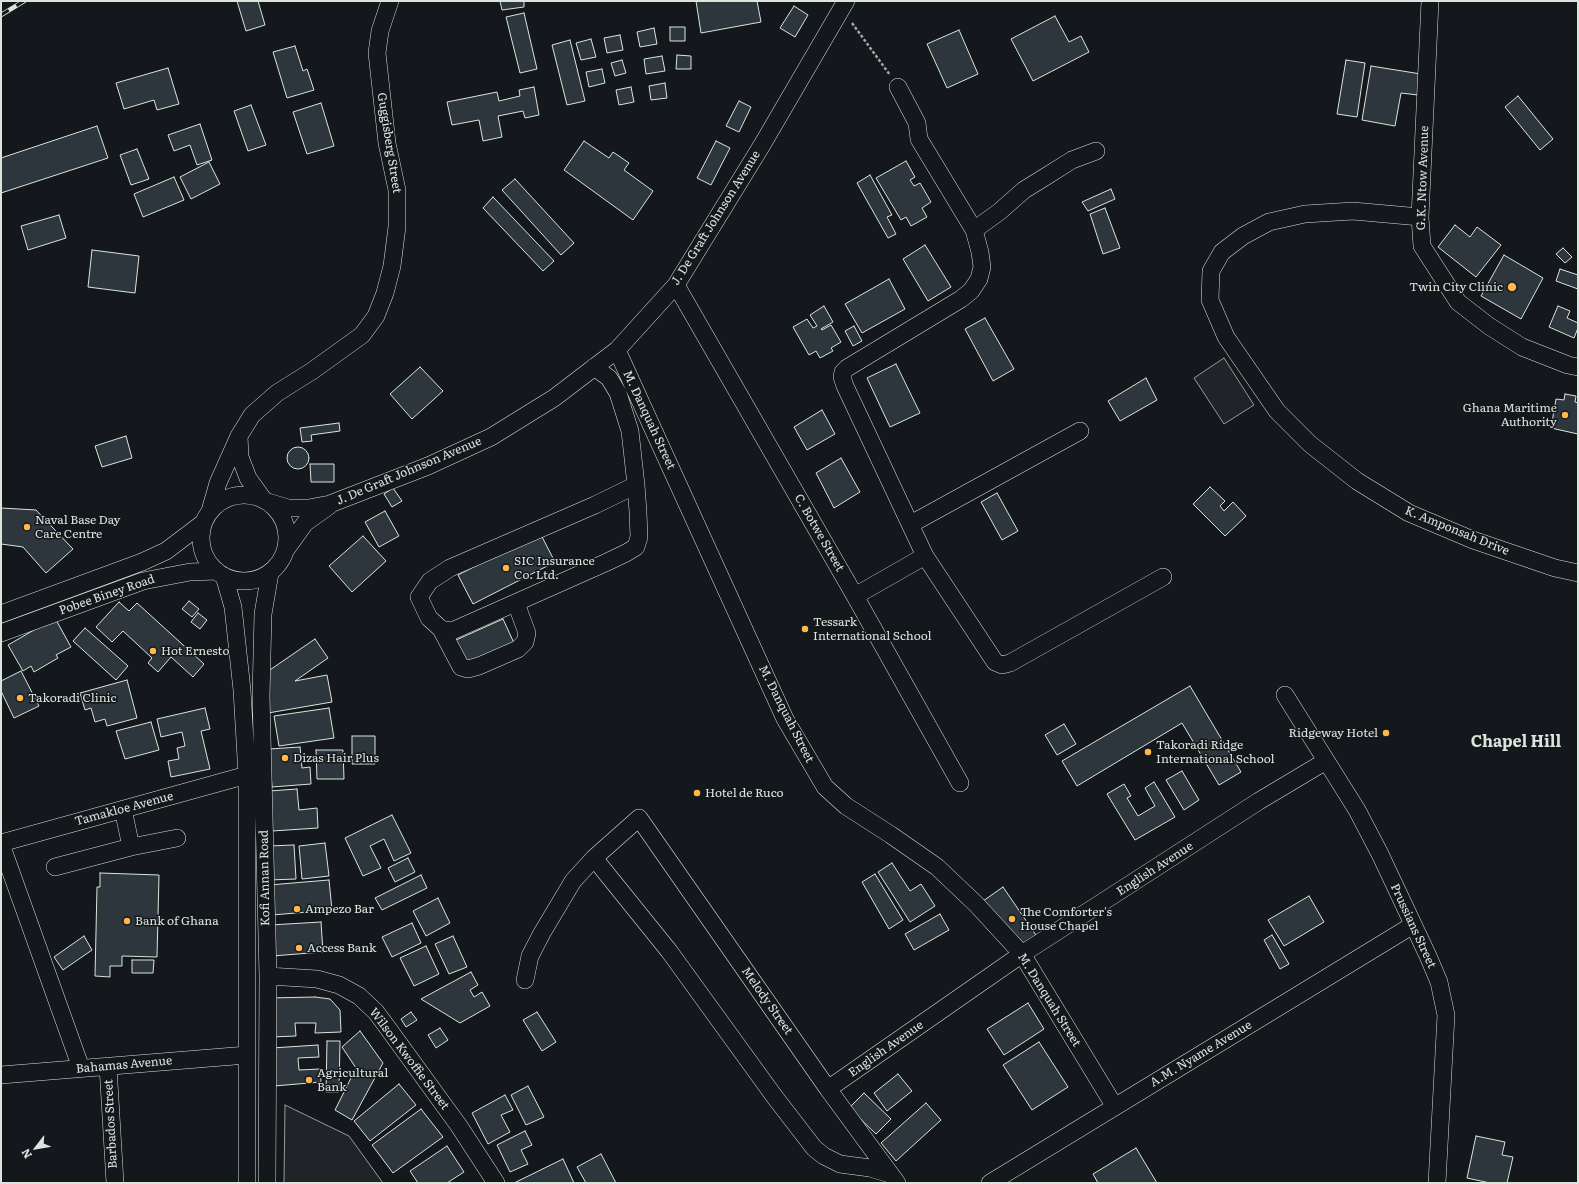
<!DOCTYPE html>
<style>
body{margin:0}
#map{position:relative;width:1579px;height:1184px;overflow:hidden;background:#14181c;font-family:Literata,serif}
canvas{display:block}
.frame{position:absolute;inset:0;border:2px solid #d8e6dc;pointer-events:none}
.north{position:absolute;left:16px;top:1128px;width:40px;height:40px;-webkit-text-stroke:3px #14181c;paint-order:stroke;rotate:239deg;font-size:11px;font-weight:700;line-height:16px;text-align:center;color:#d8e6dc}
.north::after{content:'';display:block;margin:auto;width:14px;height:18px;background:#d8e6dc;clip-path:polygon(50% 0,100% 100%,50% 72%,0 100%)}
</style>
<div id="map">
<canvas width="1579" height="1184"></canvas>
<div class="frame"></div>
<div class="north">N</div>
</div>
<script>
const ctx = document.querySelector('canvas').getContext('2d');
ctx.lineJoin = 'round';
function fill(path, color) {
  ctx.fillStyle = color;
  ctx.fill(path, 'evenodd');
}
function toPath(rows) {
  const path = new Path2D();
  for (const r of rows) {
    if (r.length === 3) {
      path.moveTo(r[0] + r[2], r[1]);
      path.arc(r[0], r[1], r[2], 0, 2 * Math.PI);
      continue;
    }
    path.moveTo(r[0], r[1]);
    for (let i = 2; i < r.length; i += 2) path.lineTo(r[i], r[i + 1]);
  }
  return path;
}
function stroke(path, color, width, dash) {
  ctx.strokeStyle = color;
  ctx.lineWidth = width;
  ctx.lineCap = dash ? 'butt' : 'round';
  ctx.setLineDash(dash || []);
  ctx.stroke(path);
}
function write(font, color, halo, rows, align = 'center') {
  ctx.font = font + ' Literata,serif';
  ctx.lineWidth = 3;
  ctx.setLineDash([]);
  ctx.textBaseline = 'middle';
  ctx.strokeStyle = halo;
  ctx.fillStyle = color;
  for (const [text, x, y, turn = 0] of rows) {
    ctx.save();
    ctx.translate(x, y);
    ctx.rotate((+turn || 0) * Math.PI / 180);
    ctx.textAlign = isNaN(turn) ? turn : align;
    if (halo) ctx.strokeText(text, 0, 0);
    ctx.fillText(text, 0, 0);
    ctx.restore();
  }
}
const green = toPath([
 [1224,358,1254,405,1224,424,1194,378,1224,358],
 [285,1105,349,1136,383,1183,284,1183,285,1105]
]);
const building = toPath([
 [237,1,258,1,265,25,246,31,237,1],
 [500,1,524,1,524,7,502,10,500,1],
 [696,1,757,1,761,22,701,33,696,1],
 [794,6,808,15,795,37,780,28,794,6],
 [524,13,537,69,520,73,506,17,524,13],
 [1055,16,1069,42,1081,36,1089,52,1033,81,1011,39,1055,16],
 [670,27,685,27,685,41,670,41,670,27],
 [654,28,657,44,640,47,637,32,654,28],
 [959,30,978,74,947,88,927,44,959,30],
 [620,35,623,50,607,53,604,38,620,35],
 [591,39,596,57,581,60,576,43,591,39],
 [570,40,585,101,567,105,552,45,570,40],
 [295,46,303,71,307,69,314,90,287,98,273,52,295,46],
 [677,55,691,56,691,69,676,69,677,55],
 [662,56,665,71,646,74,644,59,662,56],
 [622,60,626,73,615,76,611,63,622,60],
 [1346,60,1365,63,1357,117,1337,114,1346,60],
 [1371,66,1421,74,1418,95,1401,93,1395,126,1362,120,1371,66],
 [168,68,179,104,157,110,154,100,124,109,116,83,168,68],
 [602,69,605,83,589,87,586,72,602,69],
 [665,83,667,98,651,100,649,86,665,83],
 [534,87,539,115,525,118,523,111,498,116,502,137,483,141,479,120,452,125,447,102,497,92,499,101,520,96,519,90,534,87],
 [631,87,634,102,619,105,616,90,631,87],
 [1518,96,1553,139,1540,150,1505,107,1518,96],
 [739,101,751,107,739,132,726,126,739,101],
 [321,103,334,146,307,154,293,112,321,103],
 [251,105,266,145,248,151,234,111,251,105],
 [200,124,212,160,197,165,190,145,174,151,168,135,200,124],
 [97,126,108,158,1,193,1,158,97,126],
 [584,141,609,158,613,152,629,163,624,170,653,191,633,220,564,170,584,141],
 [716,141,730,148,711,185,697,178,716,141],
 [137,149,149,179,131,185,120,155,137,149],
 [906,161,915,177,910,180,914,186,920,183,931,202,922,208,927,217,911,226,906,217,901,220,876,178,906,161],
 [209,162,220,184,191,199,180,177,209,162],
 [870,175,892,215,887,217,896,234,888,238,857,183,870,175],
 [174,177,184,200,143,217,134,194,174,177],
 [515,179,574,243,561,255,502,190,515,179],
 [1111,189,1115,199,1088,211,1082,202,1111,189],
 [493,197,554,261,543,271,483,208,493,197],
 [1105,208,1120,248,1103,254,1090,214,1105,208],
 [59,215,66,238,28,250,21,226,59,215],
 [1455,225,1470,237,1477,227,1501,245,1476,277,1438,247,1455,225],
 [925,245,951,287,928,301,903,259,925,245],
 [1563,248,1572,257,1565,263,1556,254,1563,248],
 [92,250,139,256,135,293,88,287,92,250],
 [1504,255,1543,278,1521,319,1481,296,1504,255],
 [1560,269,1578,275,1578,289,1556,281,1560,269],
 [889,279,905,309,862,333,845,304,889,279],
 [824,306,833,322,821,329,822,330,831,325,841,342,831,348,833,351,820,358,816,351,809,355,793,327,807,319,813,328,817,326,810,315,824,306],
 [1558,306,1570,311,1567,318,1578,323,1578,328,1574,338,1549,327,1558,306],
 [985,318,1014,369,993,381,965,329,985,318],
 [854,326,862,341,853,346,845,331,854,326],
 [896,364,920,413,890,427,867,378,896,364],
 [420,367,443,391,412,419,390,394,420,367],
 [1146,378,1157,400,1120,421,1108,401,1146,378],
 [1565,394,1576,396,1575,402,1578,403,1578,434,1551,428,1556,399,1564,400,1565,394],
 [822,410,835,434,807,450,794,427,822,410],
 [339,423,340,431,311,435,312,441,302,442,300,428,339,423],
 [126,436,132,458,102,467,95,446,126,436],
 [298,458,11],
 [841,458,860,492,834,508,816,473,841,458],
 [310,464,334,464,334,482,311,482,310,464],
 [1210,487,1225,501,1220,506,1224,511,1233,502,1246,516,1225,536,1193,504,1210,487],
 [393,488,402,501,392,507,384,494,393,488],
 [997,493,1018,531,1002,540,981,502,997,493],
 [1,508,36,510,73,549,46,573,23,547,1,544,1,508],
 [385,511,399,536,379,547,365,522,385,511],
 [540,533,555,562,473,604,458,575,540,533],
 [363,536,386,561,352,592,329,566,363,536],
 [189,601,199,609,192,617,182,609,189,601],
 [119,602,129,611,137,603,204,664,193,677,171,657,158,672,148,663,152,658,123,631,112,642,96,627,119,602],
 [198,613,207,620,200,629,191,622,198,613],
 [55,618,71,647,56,655,58,658,34,672,31,666,23,671,8,645,55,618],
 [503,619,514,643,466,664,456,640,503,619],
 [85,628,128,666,116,680,73,641,85,628],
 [315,639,328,658,295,681,327,675,332,702,268,713,264,674,315,639],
 [21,671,39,706,14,718,1,691,1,681,21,671],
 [127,680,137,718,107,726,105,719,95,722,91,708,85,710,80,693,127,680],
 [1190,686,1241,772,1219,785,1182,723,1077,786,1062,761,1190,686],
 [205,708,210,729,201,731,210,769,171,777,168,761,179,759,177,748,185,746,182,732,161,737,157,719,205,708],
 [329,708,334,738,279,746,274,716,329,708],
 [151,722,159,750,125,759,116,731,151,722],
 [1064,724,1076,744,1057,755,1045,735,1064,724],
 [352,736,375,736,375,764,352,764,352,736],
 [300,747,302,768,310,767,311,784,272,787,269,749,300,747],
 [316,750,343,750,344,779,317,779,316,750],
 [1182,771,1199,800,1184,810,1166,780,1182,771],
 [1154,782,1175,817,1135,840,1107,794,1124,784,1131,796,1127,798,1138,816,1155,806,1145,788,1154,782],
 [297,789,299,810,317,808,318,828,272,831,269,791,297,789],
 [392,815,411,853,394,861,384,839,370,846,381,868,363,876,345,838,392,815],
 [325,843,329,876,302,879,299,846,325,843],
 [294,845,296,879,269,880,267,846,294,845],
 [408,858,415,872,395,882,388,868,408,858],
 [892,863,910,891,921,884,935,906,910,922,878,872,892,863],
 [100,873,159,875,157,957,122,956,122,966,110,966,110,977,95,976,97,887,100,887,100,873],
 [875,874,903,920,889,929,862,882,875,874],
 [421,875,427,888,382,910,375,898,421,875],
 [329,880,332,910,272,915,269,885,329,880],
 [1003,887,1038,938,1022,944,983,901,1003,887],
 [1309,896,1324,922,1284,946,1268,920,1309,896],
 [438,898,450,923,426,936,413,911,438,898],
 [940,914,949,930,914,950,905,934,940,914],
 [321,922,323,952,272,956,270,925,321,922],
 [412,923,421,943,392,957,382,937,412,923],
 [1272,935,1289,964,1280,969,1264,940,1272,935],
 [84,936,92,950,63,970,54,957,84,936],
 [453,936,467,967,449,974,435,944,453,936],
 [426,946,439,974,414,986,400,958,426,946],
 [132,960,154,960,153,973,132,973,132,960],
 [471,972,478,985,470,990,474,997,482,992,490,1006,460,1023,421,999,471,972],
 [315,997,330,999,340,1010,341,1032,315,1033,316,1023,295,1023,296,1036,271,1037,270,998,315,997],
 [1028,1003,1044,1029,1004,1055,987,1029,1028,1003],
 [411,1012,417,1020,406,1027,401,1019,411,1012],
 [537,1012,556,1042,542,1051,523,1020,537,1012],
 [440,1028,448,1040,436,1048,428,1035,440,1028],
 [360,1031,383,1063,352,1120,335,1110,356,1068,342,1047,360,1031],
 [327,1041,340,1041,339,1092,326,1092,327,1041],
 [1039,1042,1068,1087,1032,1110,1003,1065,1039,1042],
 [318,1045,319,1057,298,1058,299,1070,320,1069,321,1082,274,1086,272,1048,318,1045],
 [898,1074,912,1091,887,1111,874,1093,898,1074],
 [399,1084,416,1105,370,1141,354,1121,399,1084],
 [528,1086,544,1117,526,1125,511,1095,528,1086],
 [864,1093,891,1119,876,1134,849,1108,864,1093],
 [505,1095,513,1110,501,1115,510,1132,488,1144,472,1113,505,1095],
 [926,1103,941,1120,896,1161,881,1143,926,1103],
 [421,1109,443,1137,393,1173,372,1145,421,1109],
 [525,1131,532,1145,521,1150,528,1164,510,1172,497,1145,525,1131],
 [1476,1136,1505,1142,1502,1155,1513,1157,1507,1183,1490,1183,1467,1178,1476,1136],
 [447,1146,464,1172,447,1183,418,1183,410,1171,447,1146],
 [1136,1148,1157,1183,1098,1183,1093,1174,1136,1148],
 [601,1154,616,1183,586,1183,577,1167,601,1154],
 [563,1159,574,1183,514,1183,563,1159]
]);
const path = toPath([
 [852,23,890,75]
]);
const minor = toPath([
 [1430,1,1420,217,1422,246,1458,302,1489,326,1522,347,1568,365,1578,367],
 [898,87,917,123,919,139,974,230,980,252,982,267,979,279,971,291,961,299,847,368,843,372,842,377,845,386,925,556,995,662,1002,665,1010,663,1163,577],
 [1420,217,1353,211,1305,214,1269,222,1243,236,1222,252,1211,271,1210,300,1226,337,1277,411,1310,444,1357,481,1409,513,1473,540,1555,568,1578,573],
 [974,230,999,212,1024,190,1045,177,1072,160,1096,151],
 [676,285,855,596,960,783],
 [617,350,785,719,825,787,846,806,891,835,937,867,976,904,1022,954,1115,1107],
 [594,367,609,378,618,393,630,431,636,485,638,512,639,537,636,547,626,553,605,563,452,631,441,629,429,618,419,597,430,581,450,568,595,505,636,485],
 [239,436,240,457,248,478,263,499],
 [244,538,43],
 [268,502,288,508,309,508,330,504,428,466,491,437,554,398,617,350,676,285,762,145,846,1],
 [210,511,218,483,239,436,252,415,277,393,312,371,362,335,376,316,385,293,392,266,397,227,397,190,387,143,377,53,380,31,390,1],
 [911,524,1080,431],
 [285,551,305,523,329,506],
 [224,576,233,607,242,690,247,775,247,1183],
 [855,596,925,556],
 [1,614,142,562,166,551,203,523],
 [441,629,461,667,468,669,479,666,518,649,525,642,527,633,516,603],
 [1,633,143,581,190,572,217,571],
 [1285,695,1357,810,1380,854,1428,956,1439,982,1446,1015,1437,1183],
 [1,843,247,775],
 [1,844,81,1068],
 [131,847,177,838],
 [594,858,669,951,774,1096,814,1148,824,1156,840,1164,870,1168,890,1174],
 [55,867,131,847,123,809],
 [268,976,317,979,339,985,359,996,376,1012,390,1031,459,1126,496,1183],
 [525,980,530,956,542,933,573,881,594,858,639,818,828,1089,897,1183],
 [108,1066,115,1183],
 [1,1075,247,1055],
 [828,1089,1022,954,1259,801,1326,761],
 [267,1183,268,976,261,696,263,614,270,573],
 [990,1183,1413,925]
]);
const rail = toPath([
 [1,15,24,1]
]);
const markers = [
 [1512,287,5,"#ffb74d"],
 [1565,415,4,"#ffb74d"],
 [27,527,4,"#ffb74d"],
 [506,568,4,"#ffb74d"],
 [805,629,4,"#ffb74d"],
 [153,651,4,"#ffb74d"],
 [20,698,4,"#ffb74d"],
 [1386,733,4,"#ffb74d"],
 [1148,752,4,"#ffb74d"],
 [285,758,4,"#ffb74d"],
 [697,793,4,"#ffb74d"],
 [297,909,4,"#ffb74d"],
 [1012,919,4,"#ffb74d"],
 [127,921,4,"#ffb74d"],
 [299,948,4,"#ffb74d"],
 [309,1080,4,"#ffb74d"]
];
const streetNames = [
 ["Guggisberg Street",389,143,81],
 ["G.K. Ntow Avenue",1423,178,-88],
 ["J. De Graft Johnson Avenue",716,218,-58],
 ["M. Danquah Street",649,420,65],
 ["J. De Graft Johnson Avenue",409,471,-23],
 ["K. Amponsah Drive",1457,531,22],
 ["C. Botwe Street",819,533,60],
 ["Pobee Biney Road",107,595,-19],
 ["M. Danquah Street",786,714,63],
 ["Tamakloe Avenue",124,809,-15],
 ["English Avenue",1155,869,-33],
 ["Kofi Annan Road",265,878,-91],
 ["Prussians Street",1413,926,65],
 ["M. Danquah Street",1049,1000,58],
 ["Melody Street",767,1001,55],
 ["English Avenue",886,1049,-35],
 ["A.M. Nyame Avenue",1201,1054,-31],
 ["Wilson Kwoffie Street",409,1059,53],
 ["Bahamas Avenue",124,1065,-5],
 ["Barbados Street",111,1124,-93]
];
const poiNames = [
 ["Twin City Clinic",1503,287,"right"],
 ["Ghana Maritime",1557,408,"right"],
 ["Authority",1557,422,"right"],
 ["Naval Base Day",35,520],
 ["Care Centre",35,534],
 ["SIC Insurance",514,561],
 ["Co. Ltd.",514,575],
 ["Tessark",813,622],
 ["International School",813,636],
 ["Hot Ernesto",161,651],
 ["Takoradi Clinic",28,698],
 ["Ridgeway Hotel",1378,733,"right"],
 ["Takoradi Ridge",1156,745],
 ["International School",1156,759],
 ["Dizas Hair Plus",293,758],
 ["Hotel de Ruco",705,793],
 ["Ampezo Bar",305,909],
 ["The Comforter's",1020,912],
 ["House Chapel",1020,926],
 ["Bank of Ghana",135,921],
 ["Access Bank",307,948],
 ["Agricultural",317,1073],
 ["Bank",317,1087]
];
const districtNames = [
 ["Chapel Hill",1516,742]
];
fill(green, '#202428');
stroke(green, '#939e99', 1);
fill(building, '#2c363c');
stroke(building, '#d8e6dc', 1);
stroke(minor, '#d8e6dc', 18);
stroke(path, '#9da8a2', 2.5, [3, 2]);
stroke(minor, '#14181c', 17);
stroke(rail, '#d8e6dc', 4.5);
stroke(rail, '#14181c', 3, [9]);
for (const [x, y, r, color] of markers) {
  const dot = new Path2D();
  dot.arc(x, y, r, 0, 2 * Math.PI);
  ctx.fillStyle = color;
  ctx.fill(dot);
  stroke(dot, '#14181c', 1.5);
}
write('12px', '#d8e6dc', '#14181c', streetNames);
write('12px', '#d8e6dc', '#14181c', poiNames, 'left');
write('bold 16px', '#d8e6dc', '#14181c', districtNames);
</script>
